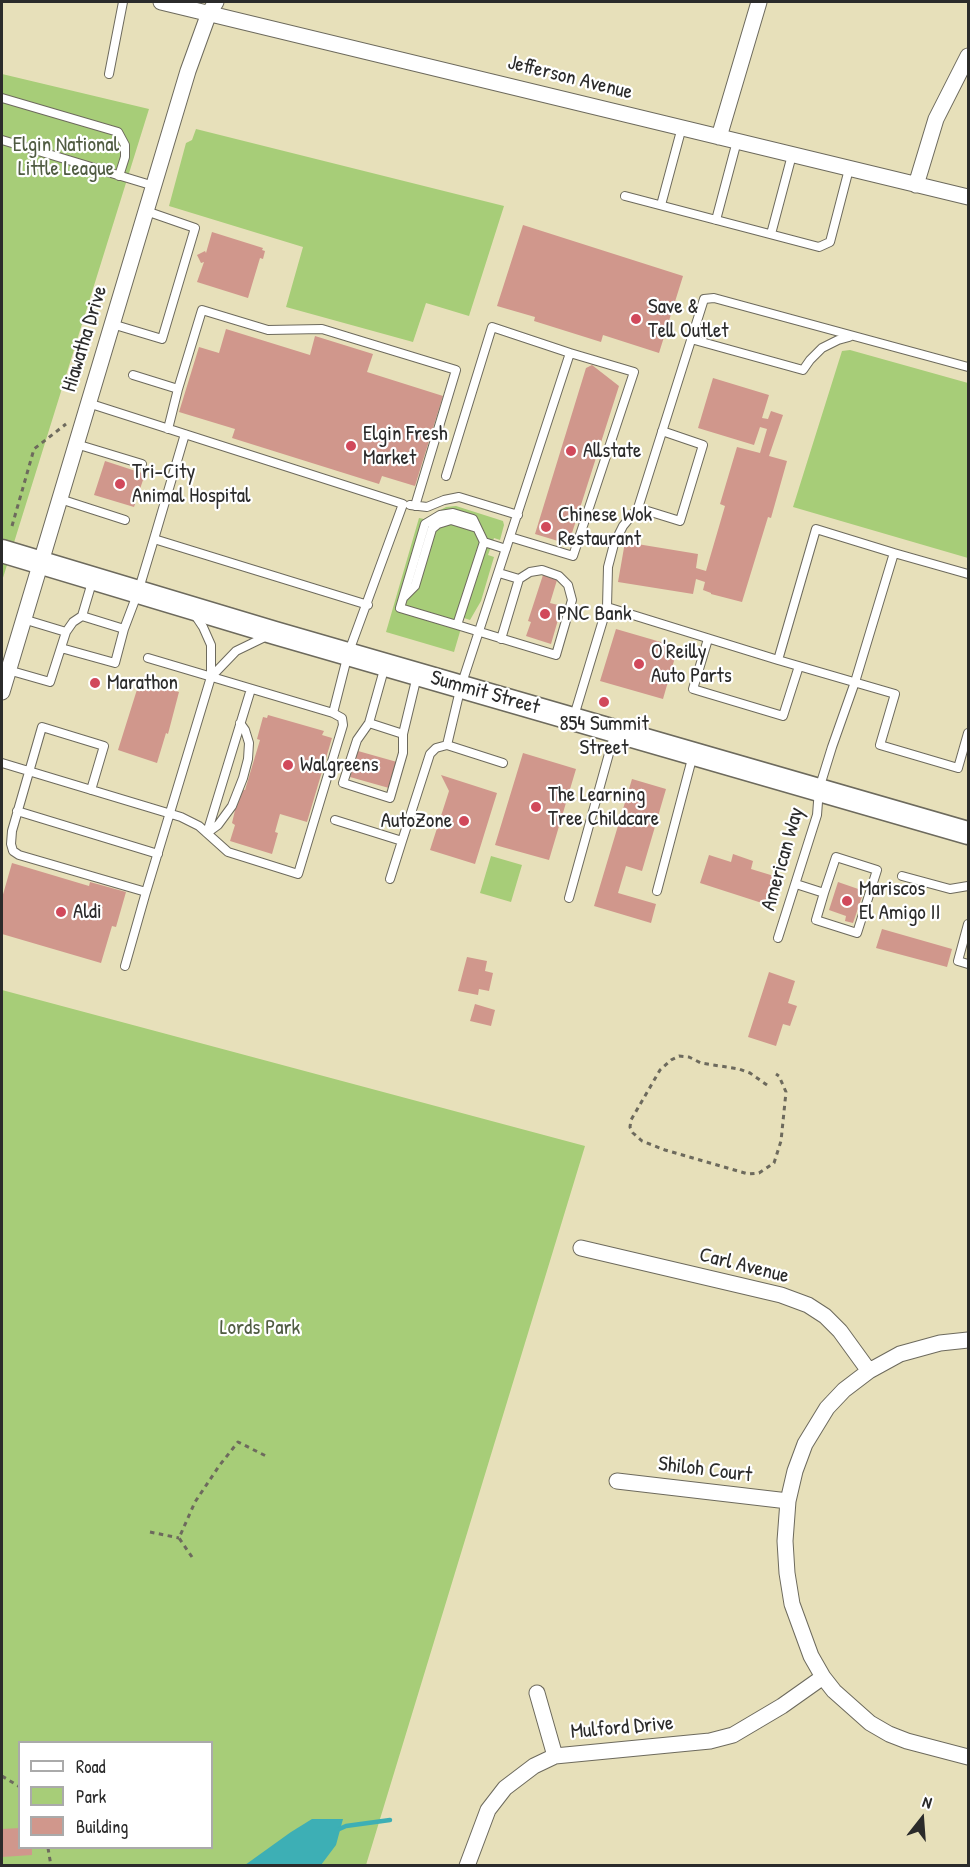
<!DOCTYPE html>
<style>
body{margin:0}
#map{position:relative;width:970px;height:1867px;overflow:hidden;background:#e7e0ba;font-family:"Patrick Hand",sans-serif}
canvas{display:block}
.frame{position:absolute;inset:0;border:3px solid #2b2b2b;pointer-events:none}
.legend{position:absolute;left:18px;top:1741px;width:195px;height:108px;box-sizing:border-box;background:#fff;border:2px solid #aaa;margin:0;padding:8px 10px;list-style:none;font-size:18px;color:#2b2b2b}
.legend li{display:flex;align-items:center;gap:12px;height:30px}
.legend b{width:30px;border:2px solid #aaa}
.north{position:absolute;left:892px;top:1789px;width:60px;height:60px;-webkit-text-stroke:4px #fff;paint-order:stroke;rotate:17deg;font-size:16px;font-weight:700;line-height:24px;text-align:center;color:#2b2b2b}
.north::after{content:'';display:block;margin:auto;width:21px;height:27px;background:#2b2b2b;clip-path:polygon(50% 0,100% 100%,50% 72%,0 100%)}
</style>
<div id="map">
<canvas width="970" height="1867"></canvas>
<div class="frame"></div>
<ul class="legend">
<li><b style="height:8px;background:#fff"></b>Road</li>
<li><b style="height:16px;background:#a7cd78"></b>Park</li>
<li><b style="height:16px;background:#d0978c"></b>Building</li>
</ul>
<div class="north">N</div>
</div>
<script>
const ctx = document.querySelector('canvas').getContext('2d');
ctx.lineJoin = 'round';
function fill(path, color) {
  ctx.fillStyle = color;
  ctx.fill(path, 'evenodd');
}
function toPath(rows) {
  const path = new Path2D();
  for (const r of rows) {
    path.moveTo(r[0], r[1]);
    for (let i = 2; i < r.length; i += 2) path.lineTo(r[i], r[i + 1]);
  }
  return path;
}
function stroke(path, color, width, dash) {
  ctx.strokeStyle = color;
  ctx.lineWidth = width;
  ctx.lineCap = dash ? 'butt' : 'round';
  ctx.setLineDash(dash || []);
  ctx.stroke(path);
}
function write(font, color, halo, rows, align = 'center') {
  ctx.font = font + ' "Patrick Hand",sans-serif';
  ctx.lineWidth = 4.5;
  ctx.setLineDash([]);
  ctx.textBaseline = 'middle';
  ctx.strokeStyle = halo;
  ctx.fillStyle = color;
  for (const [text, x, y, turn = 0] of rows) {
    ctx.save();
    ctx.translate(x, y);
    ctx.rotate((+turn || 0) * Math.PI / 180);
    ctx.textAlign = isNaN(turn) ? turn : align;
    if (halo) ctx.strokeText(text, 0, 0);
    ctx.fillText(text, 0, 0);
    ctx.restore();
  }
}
const green = toPath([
 [2,74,149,109,2,581],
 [196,129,504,206,469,316,426,303,413,342,286,307,303,247,169,206,186,143,192,140],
 [850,350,968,383,968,558,793,507,842,351],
 [456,506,503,521,504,525,500,540,494,538,488,555,494,557,481,601,470,620,464,618,454,652,386,632,419,518,424,519,446,507],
 [491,856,522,865,511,902,480,893],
 [2,990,585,1146,366,1865,2,1865],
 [20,1742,212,1742,212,1848,20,1848]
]);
const water = toPath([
 [312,1819,343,1819,336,1845,321,1865,245,1865,291,1832]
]);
const stream = toPath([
 [337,1830,346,1826,390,1820]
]);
const building = toPath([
 [523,225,683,276,659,353,603,335,601,342,534,321,535,317,497,306],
 [212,232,263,248,262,250,265,251,263,259,260,258,248,298,197,282,204,262,201,263,197,255,205,251,206,253],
 [226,329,310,355,315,336,373,354,367,372,443,396,415,486,382,476,379,484,232,438,235,429,179,412,199,347,219,353],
 [592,365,619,386,572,533,558,541,535,534,586,368],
 [713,378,769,395,762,418,768,419,771,411,783,415,769,456,787,461,771,518,768,517,742,602,711,594,711,593,703,590,705,582,696,579,693,594,618,582,625,542,698,554,696,568,706,571,725,506,720,504,737,447,760,453,767,429,760,427,754,445,698,428],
 [105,461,145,474,134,507,94,495],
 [543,575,557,580,550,603,562,606,551,644,526,636,531,622,528,621],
 [616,629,678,647,663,699,600,681],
 [140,680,179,692,168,734,166,733,157,763,118,750],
 [268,715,324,731,322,735,332,738,307,822,280,814,275,832,278,833,272,854,230,841,235,825,232,823,240,789,245,790,260,740,257,739,263,717,267,718],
 [358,751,397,762,389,788,350,777],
 [523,753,576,769,549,860,495,845],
 [441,775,497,793,475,864,430,850,449,791],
 [632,779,666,789,642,871,626,866,618,893,656,904,651,923,594,906],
 [733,854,753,861,751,869,774,876,765,904,700,883,709,855,731,862],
 [12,863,89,886,90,882,126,892,116,927,112,926,101,963,2,934,2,898],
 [838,882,864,891,853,923,845,921,846,916,829,910],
 [882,929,952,949,947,967,876,948],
 [467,957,487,961,485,971,493,973,489,991,479,989,478,995,458,991],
 [769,972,795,981,788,1003,797,1006,790,1026,783,1024,776,1046,748,1037],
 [475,1004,495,1010,491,1026,470,1021],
 [20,1828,20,1848,32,1848,32,1855,2,1857,2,1829]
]);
const path = toPath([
 [12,526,34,449,66,424],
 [767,1085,750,1073,739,1069,701,1063,689,1057,679,1056,671,1060,660,1070,631,1120,630,1127,633,1133,642,1141,665,1150,748,1174,759,1173,774,1163,781,1141,786,1092,779,1076,776,1074],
 [150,1532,179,1538],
 [192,1557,179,1538,195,1502,219,1466,238,1442,266,1456],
 [2,1776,20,1787],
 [48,1848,51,1866]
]);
const service = toPath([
 [109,74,123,2],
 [2,98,118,132,125,145,125,157,119,176],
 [2,140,154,186],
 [625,196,819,247,830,242,849,169],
 [661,205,682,127],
 [716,220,737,141],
 [771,234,792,155],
 [112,324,162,339,195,228,146,211],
 [691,339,803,370,810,360,822,348,838,340,849,337],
 [133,375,178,389,168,429],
 [178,389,202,310,268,330,322,329,456,370,415,506],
 [88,403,403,504,348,654,333,713],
 [185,434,154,539,368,605],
 [76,444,142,464],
 [60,499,125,520],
 [410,505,427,507,444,500,459,497,518,515],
 [638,508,680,521,703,445,662,431],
 [510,537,573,556,634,372,570,353],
 [484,542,506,549],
 [894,553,816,529,778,660,895,694,880,745,958,768,968,733],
 [404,597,415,586,432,529,438,524,451,520,477,528],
 [607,607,608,567,614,544,623,526,638,508,704,299,714,298,968,367],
 [82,616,124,629],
 [23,619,66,632],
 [457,625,400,608,425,524,440,515,453,513,473,519,484,542,457,625,556,655,572,600,568,585,559,576,542,570,530,572,519,579,499,573],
 [501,639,519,579],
 [708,639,693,689,783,716,799,666],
 [61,648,115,663,124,629,138,592,154,539],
 [385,666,369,723,357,740,343,783,390,798,403,753,403,734,417,676],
 [8,670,50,682,66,632,73,622,82,616,93,579],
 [211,677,236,651,267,636],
 [574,716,607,607,778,660],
 [369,723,403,734],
 [447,745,503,763],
 [2,763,181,817,199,826,228,852,298,874,343,725,342,718,333,713,148,658],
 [91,790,104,746,42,727,12,831,11,844,13,851,19,855,146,892,211,677,211,645,203,627,195,615],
 [17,811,158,854],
 [335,820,402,841,430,754,436,748,447,745,461,686,570,353,492,327,446,476],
 [207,833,251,689],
 [207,833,218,825,232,806,243,778,248,759,249,743,245,730,240,723],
 [902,876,950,889,968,886],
 [390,879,402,841],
 [796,884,824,893,816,920,857,933,877,870,836,857,824,893],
 [657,891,693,755],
 [569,898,615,732],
 [968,924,958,961,968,964],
 [778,938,817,815,819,789,832,747,855,682,894,553,968,574],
 [125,966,146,892]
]);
const minor = toPath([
 [161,2,968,197],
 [719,137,759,2],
 [916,185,936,119,968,56],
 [2,692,188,71,209,13,216,2],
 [581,1248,781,1295,808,1305,825,1316,840,1331,869,1371],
 [968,1340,940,1343,900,1354,869,1371,844,1390,827,1408,805,1444,795,1471,788,1501,785,1541,787,1573,792,1604,811,1656,823,1677,834,1691,870,1723,889,1734,907,1741,968,1757],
 [617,1481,788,1501],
 [537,1693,555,1756],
 [467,1866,488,1810,505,1788,534,1766,555,1756,710,1741,733,1735,782,1706,823,1677]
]);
const secondary = toPath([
 [2,551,275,633,968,833]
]);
const markers = [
 [636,319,6,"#d1495b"],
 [351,446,6,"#d1495b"],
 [571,451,6,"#d1495b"],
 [120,484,6,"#d1495b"],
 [546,527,6,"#d1495b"],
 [545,614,6,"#d1495b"],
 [639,664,6,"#d1495b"],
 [95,683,6,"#d1495b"],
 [604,702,6,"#d1495b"],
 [288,765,6,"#d1495b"],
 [536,807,6,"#d1495b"],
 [464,821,6,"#d1495b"],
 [847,901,6,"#d1495b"],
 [61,912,6,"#d1495b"]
];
const streetNames = [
 ["Jefferson Avenue",570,78,14],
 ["Hiawatha Drive",85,339,-73],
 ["Summit Street",485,693,16],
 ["American Way",783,859,-74],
 ["Carl Avenue",744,1266,14],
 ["Shiloh Court",705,1470,7],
 ["Mulford Drive",622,1728,-5]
];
const parkNames = [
 ["Elgin National",66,145],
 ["Little League",66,169],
 ["Lords Park",260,1328]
];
const poiNames = [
 ["Save &",648,307],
 ["Tell Outlet",648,331],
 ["Elgin Fresh",363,434],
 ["Market",363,458],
 ["Allstate",583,451],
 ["Tri-City",132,472],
 ["Animal Hospital",132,496],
 ["Chinese Wok",558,515],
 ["Restaurant",558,539],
 ["PNC Bank",557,614],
 ["O'Reilly",651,652],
 ["Auto Parts",651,676],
 ["Marathon",107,683],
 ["854 Summit",604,724,"center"],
 ["Street",604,748,"center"],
 ["Walgreens",300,765],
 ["The Learning",548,795],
 ["Tree Childcare",548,819],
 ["AutoZone",452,821,"right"],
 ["Mariscos",859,889],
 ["El Amigo II",859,913],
 ["Aldi",73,912]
];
fill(green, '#a7cd78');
fill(water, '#3dafb5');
stroke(stream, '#3dafb5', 4.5);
fill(building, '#d0978c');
stroke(service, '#6d6a5d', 10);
stroke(minor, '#6d6a5d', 17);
stroke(secondary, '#6d6a5d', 25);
stroke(path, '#6d6a5d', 3, [4.5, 4.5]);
stroke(service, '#fff', 8);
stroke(minor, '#fff', 15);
stroke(secondary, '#fff', 22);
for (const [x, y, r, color] of markers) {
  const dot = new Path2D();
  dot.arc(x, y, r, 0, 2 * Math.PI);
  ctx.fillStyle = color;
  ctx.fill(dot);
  stroke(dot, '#fff', 2);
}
write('21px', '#2b2b2b', '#fff', streetNames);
write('21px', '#505c42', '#fff', parkNames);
write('21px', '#2b2b2b', '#fff', poiNames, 'left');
</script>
